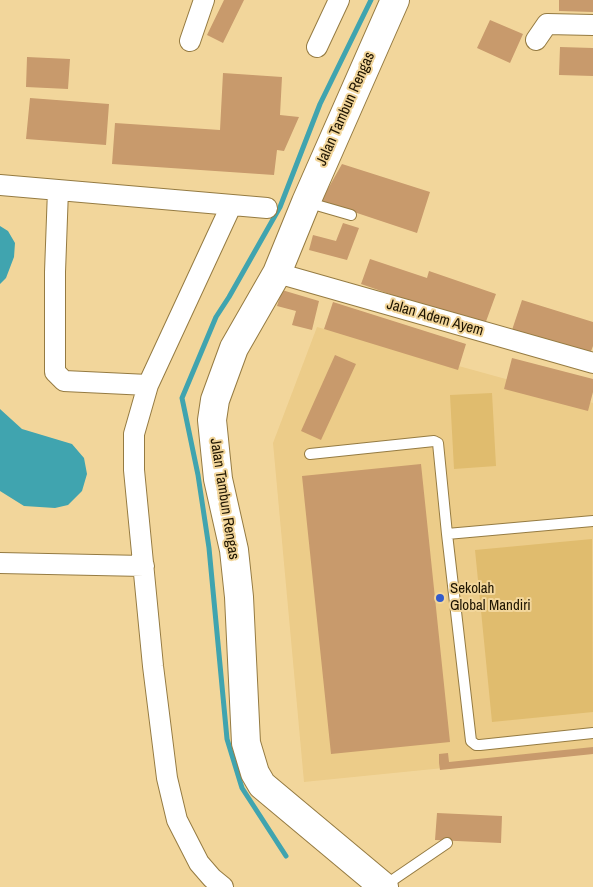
<!DOCTYPE html>
<style>
body{margin:0}
canvas{display:block;background:#f2d69b}
</style>
<canvas width="593" height="887"></canvas>
<script>
const ctx = document.querySelector('canvas').getContext('2d');
ctx.lineJoin = 'round';
function fill(path, color) {
  ctx.fillStyle = color;
  ctx.fill(path, 'evenodd');
}
function toPath(rows) {
  const path = new Path2D();
  for (const r of rows) {
    path.moveTo(r[0], r[1]);
    for (let i = 2; i < r.length; i += 2) path.lineTo(r[i], r[i + 1]);
  }
  return path;
}
function stroke(path, color, width, dash) {
  ctx.strokeStyle = color;
  ctx.lineWidth = width;
  ctx.lineCap = dash ? 'butt' : 'round';
  ctx.setLineDash(dash || []);
  ctx.stroke(path);
}
function write(font, color, halo, rows, align = 'center') {
  ctx.font = font + ' "Archivo Narrow",sans-serif';
  ctx.lineWidth = 4;
  ctx.setLineDash([]);
  ctx.textBaseline = 'middle';
  ctx.strokeStyle = halo;
  ctx.fillStyle = color;
  for (const [text, x, y, turn = 0] of rows) {
    ctx.save();
    ctx.translate(x, y);
    ctx.rotate((+turn || 0) * Math.PI / 180);
    ctx.textAlign = isNaN(turn) ? turn : align;
    if (halo) ctx.strokeText(text, 0, 0);
    ctx.fillText(text, 0, 0);
    ctx.restore();
  }
}
const built = toPath([
 [317,327,593,403,593,753,304,782,273,443]
]);
const green = toPath([
 [492,393,496,466,454,469,450,395],
 [592,539,593,712,492,722,475,550]
]);
const water = toPath([
 [0,226,8,231,15,243,14,257,6,278,0,284],
 [0,409,22,429,72,444,84,458,87,474,82,491,68,505,55,508,24,506,0,491]
]);
const stream = toPath([
 [286,856,242,788,227,739,209,548,198,475,182,398,216,317,229,297,280,207,320,104,371,0]
]);
const building = toPath([
 [224,0,244,0,223,43,207,35],
 [559,0,593,0,593,12,559,11],
 [490,20,523,34,510,63,477,48],
 [560,47,593,48,593,76,559,75],
 [27,57,70,59,68,89,26,87],
 [223,73,282,77,280,115,299,117,284,151,277,150,274,175,112,164,115,123,220,130],
 [30,98,109,104,106,145,26,139],
 [342,164,430,192,417,233,321,201],
 [343,223,359,228,347,260,309,250,313,235,336,241],
 [370,259,427,278,429,271,496,294,484,327,361,284],
 [282,290,319,301,312,330,292,325,296,311,277,306],
 [522,300,593,322,593,346,590,354,512,330],
 [333,302,466,344,458,370,324,329],
 [335,355,356,364,321,440,301,431],
 [512,358,593,379,593,392,588,411,504,389],
 [421,464,450,742,331,754,302,476],
 [593,747,593,754,440,770,439,763,439,754,448,753,449,762],
 [437,813,502,816,501,843,435,840]
]);
const lane = toPath([
 [306,202,351,215],
 [310,454,434,441,438,443,447,534],
 [593,521,447,534,471,741,476,745,480,745,593,733],
 [384,886,447,843]
]);
const street = toPath([
 [536,40,547,24,593,25],
 [190,41,204,0],
 [317,47,339,0],
 [0,185,267,208],
 [58,190,55,272,55,372,64,381,148,385],
 [277,273,593,363],
 [0,563,144,566],
 [223,887,212,878,199,863,177,820,167,778,153,666,134,470,134,434,148,385,231,206]
]);
const secondary = toPath([
 [384,887,262,785,255,773,246,743,239,597,234,550,218,479,212,420,215,400,234,348,277,273,306,202,395,0]
]);
const markers = [
 [440,598,5,"#325bcb"]
];
const streetNames = [
 ["Jalan Tambun Rengas",346,109,-66],
 ["Jalan Adem Ayem",435,318,16],
 ["Jalan Tambun Rengas",224,499,81]
];
const poiNames = [
 ["Sekolah",450,589],
 ["Global Mandiri",450,606]
];
fill(built, '#eccc89');
fill(green, '#e0bc6e');
fill(water, '#40a4af');
stroke(stream, '#40a4af', 5);
fill(building, '#c89a6c');
stroke(lane, '#957b42', 12);
stroke(street, '#957b42', 22);
stroke(secondary, '#957b42', 30);
stroke(lane, '#fff', 10);
stroke(street, '#fff', 20);
stroke(secondary, '#fff', 28);
for (const [x, y, r, color] of markers) {
  const dot = new Path2D();
  dot.arc(x, y, r, 0, 2 * Math.PI);
  ctx.fillStyle = color;
  ctx.fill(dot);
  stroke(dot, '#f2d69b', 2);
}
write('15px', '#1e1400', '#f2d69b', streetNames);
write('15px', '#1e1400', '#f2d69b', poiNames, 'left');
</script>
